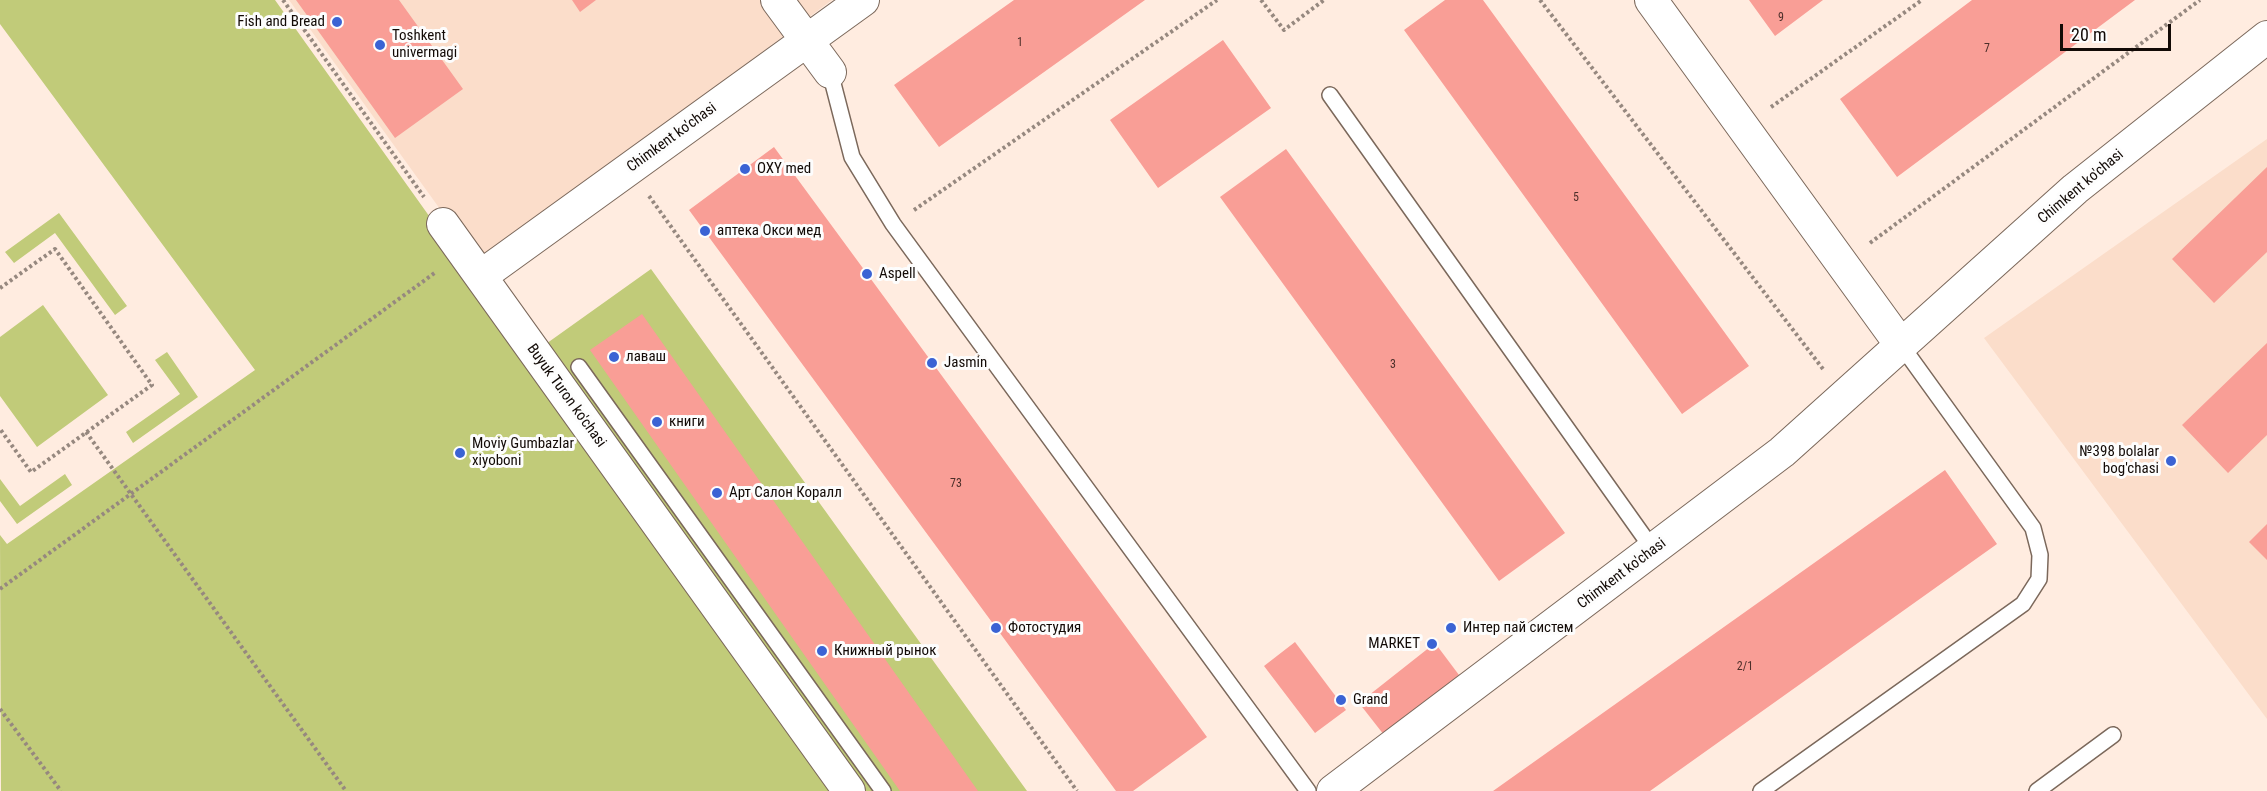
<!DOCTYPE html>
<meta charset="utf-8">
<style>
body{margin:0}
#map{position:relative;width:2267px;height:791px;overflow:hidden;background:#ffece0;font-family:"Roboto Condensed",sans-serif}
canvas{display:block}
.scale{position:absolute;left:2060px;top:24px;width:111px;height:27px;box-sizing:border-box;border:3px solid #120a06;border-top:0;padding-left:8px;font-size:18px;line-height:21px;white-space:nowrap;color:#120a06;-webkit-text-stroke:4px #fdfdfd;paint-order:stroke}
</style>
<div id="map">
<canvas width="2267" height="791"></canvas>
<div class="scale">20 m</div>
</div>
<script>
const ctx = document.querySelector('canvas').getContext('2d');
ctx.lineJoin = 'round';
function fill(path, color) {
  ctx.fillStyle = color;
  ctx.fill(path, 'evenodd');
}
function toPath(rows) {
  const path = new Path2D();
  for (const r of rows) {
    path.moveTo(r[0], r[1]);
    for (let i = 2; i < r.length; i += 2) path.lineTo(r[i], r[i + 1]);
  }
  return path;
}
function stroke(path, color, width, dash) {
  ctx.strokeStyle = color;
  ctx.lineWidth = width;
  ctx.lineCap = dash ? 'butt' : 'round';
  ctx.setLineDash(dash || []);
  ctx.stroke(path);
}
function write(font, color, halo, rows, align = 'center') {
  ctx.font = font + ' "Roboto Condensed",sans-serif';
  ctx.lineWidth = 6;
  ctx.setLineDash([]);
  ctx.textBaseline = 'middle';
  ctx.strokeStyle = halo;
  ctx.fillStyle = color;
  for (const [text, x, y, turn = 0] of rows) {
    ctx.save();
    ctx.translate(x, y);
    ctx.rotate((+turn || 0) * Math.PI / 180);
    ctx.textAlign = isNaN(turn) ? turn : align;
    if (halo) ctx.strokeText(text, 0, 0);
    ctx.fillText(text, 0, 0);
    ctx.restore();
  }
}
const built = toPath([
 [289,0,832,0,479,263],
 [2267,139,2267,719,1984,338]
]);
const green = toPath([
 [0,0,275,0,529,356,651,269,1027,791,1,791,0,535,7,544,255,370,0,24],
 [59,213,127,306,115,315,55,233,14,263,5,252],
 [43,305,108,395,37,447,0,396,0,337],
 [167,352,198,397,133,443,126,432,180,394,155,360],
 [65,474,72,485,17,524,0,501,0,479,20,506]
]);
const building = toPath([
 [296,0,399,0,463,89,395,138],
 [572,0,596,0,580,12],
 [1014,0,1145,0,939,147,894,85],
 [1445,0,1483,0,1749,366,1682,414,1404,30],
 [1749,0,1823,0,1775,36],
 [1972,0,2135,0,1897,177,1840,99],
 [1223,40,1271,108,1158,188,1110,120],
 [774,147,1207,737,1133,791,1116,791,689,210],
 [1286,149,1565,533,1499,581,1220,197],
 [2267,167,2267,252,2214,303,2172,259],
 [642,314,978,791,900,791,590,350],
 [2267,343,2267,435,2228,473,2182,425],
 [1945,470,1997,544,1650,791,1493,791],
 [2267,524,2267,560,2249,542],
 [1295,642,1346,710,1315,733,1264,666],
 [1435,643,1459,675,1384,735,1359,703]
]);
const path = toPath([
 [283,0,424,197],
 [1261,0,1284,30,1324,0],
 [1540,0,1823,369],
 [1771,107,1922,0],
 [649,196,1077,791],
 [914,210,1217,0],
 [1870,243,2200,0],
 [0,288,55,249,152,385,31,472,0,429],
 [86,432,346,791],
 [0,589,436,272],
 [0,709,61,791]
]);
const lane = toPath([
 [830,72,852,157,893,224,1308,791],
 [1330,95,1654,551],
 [579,367,883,791],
 [1761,791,2023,604,2039,579,2040,555,2033,528,1901,345],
 [2037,791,2113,735]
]);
const street = toPath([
 [777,0,830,72],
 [1651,0,1901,345],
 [443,224,849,791],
 [481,276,863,0],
 [1333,791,1782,452,2075,189,2267,37]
]);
const markers = [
 [337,22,6,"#3b63d4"],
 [380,45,6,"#3b63d4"],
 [745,169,6,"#3b63d4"],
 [705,231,6,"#3b63d4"],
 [867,274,6,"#3b63d4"],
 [614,357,6,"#3b63d4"],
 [932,363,6,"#3b63d4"],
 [657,422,6,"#3b63d4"],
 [460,453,6,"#3b63d4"],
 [2171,461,6,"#3b63d4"],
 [717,493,6,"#3b63d4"],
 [996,628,6,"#3b63d4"],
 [1451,628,6,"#3b63d4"],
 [1432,644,6,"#3b63d4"],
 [822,651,6,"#3b63d4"],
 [1341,700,6,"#3b63d4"]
];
const numberNames = [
 ["9",1781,18],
 ["1",1020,43],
 ["7",1987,49],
 ["5",1576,198],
 ["3",1393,365],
 ["73",956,484],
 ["2/1",1745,667]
];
const poiNames = [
 ["Fish and Bread",325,22,"right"],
 ["Toshkent",392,36],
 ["univermagi",392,53],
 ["OXY med",757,169],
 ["аптека Окси мед",717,231],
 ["Aspell",879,274],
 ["лаваш",626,357],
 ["Jasmin",944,363],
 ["книги",669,422],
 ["Moviy Gumbazlar",472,444],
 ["xiyoboni",472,461],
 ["№398 bolalar",2159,452,"right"],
 ["bog'chasi",2159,469,"right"],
 ["Арт Салон Коралл",729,493],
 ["Фотостудия",1008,628],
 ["Интер пай систем",1463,628],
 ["MARKET",1420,644,"right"],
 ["Книжный рынок",834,651],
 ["Grand",1353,700]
];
const streetNames = [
 ["Chimkent ko'chasi",672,138,-36],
 ["Chimkent ko'chasi",2081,187,-40],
 ["Buyuk Turon ko'chasi",566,396,54],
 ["Chimkent ko'chasi",1622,574,-37]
];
fill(built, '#fbddca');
fill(green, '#c1cb79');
fill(building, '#f99e96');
stroke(lane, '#7b685b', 18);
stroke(street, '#7b685b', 34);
stroke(path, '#96887f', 4, [3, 3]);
stroke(lane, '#fff', 15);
stroke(street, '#fff', 32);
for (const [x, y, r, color] of markers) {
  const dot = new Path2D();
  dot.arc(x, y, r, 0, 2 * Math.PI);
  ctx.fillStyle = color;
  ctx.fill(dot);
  stroke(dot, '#fdfdfd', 2);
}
write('12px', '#4c2f2a', null, numberNames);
write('15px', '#120a06', '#fdfdfd', poiNames, 'left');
write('15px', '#120a06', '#fdfdfd', streetNames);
</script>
